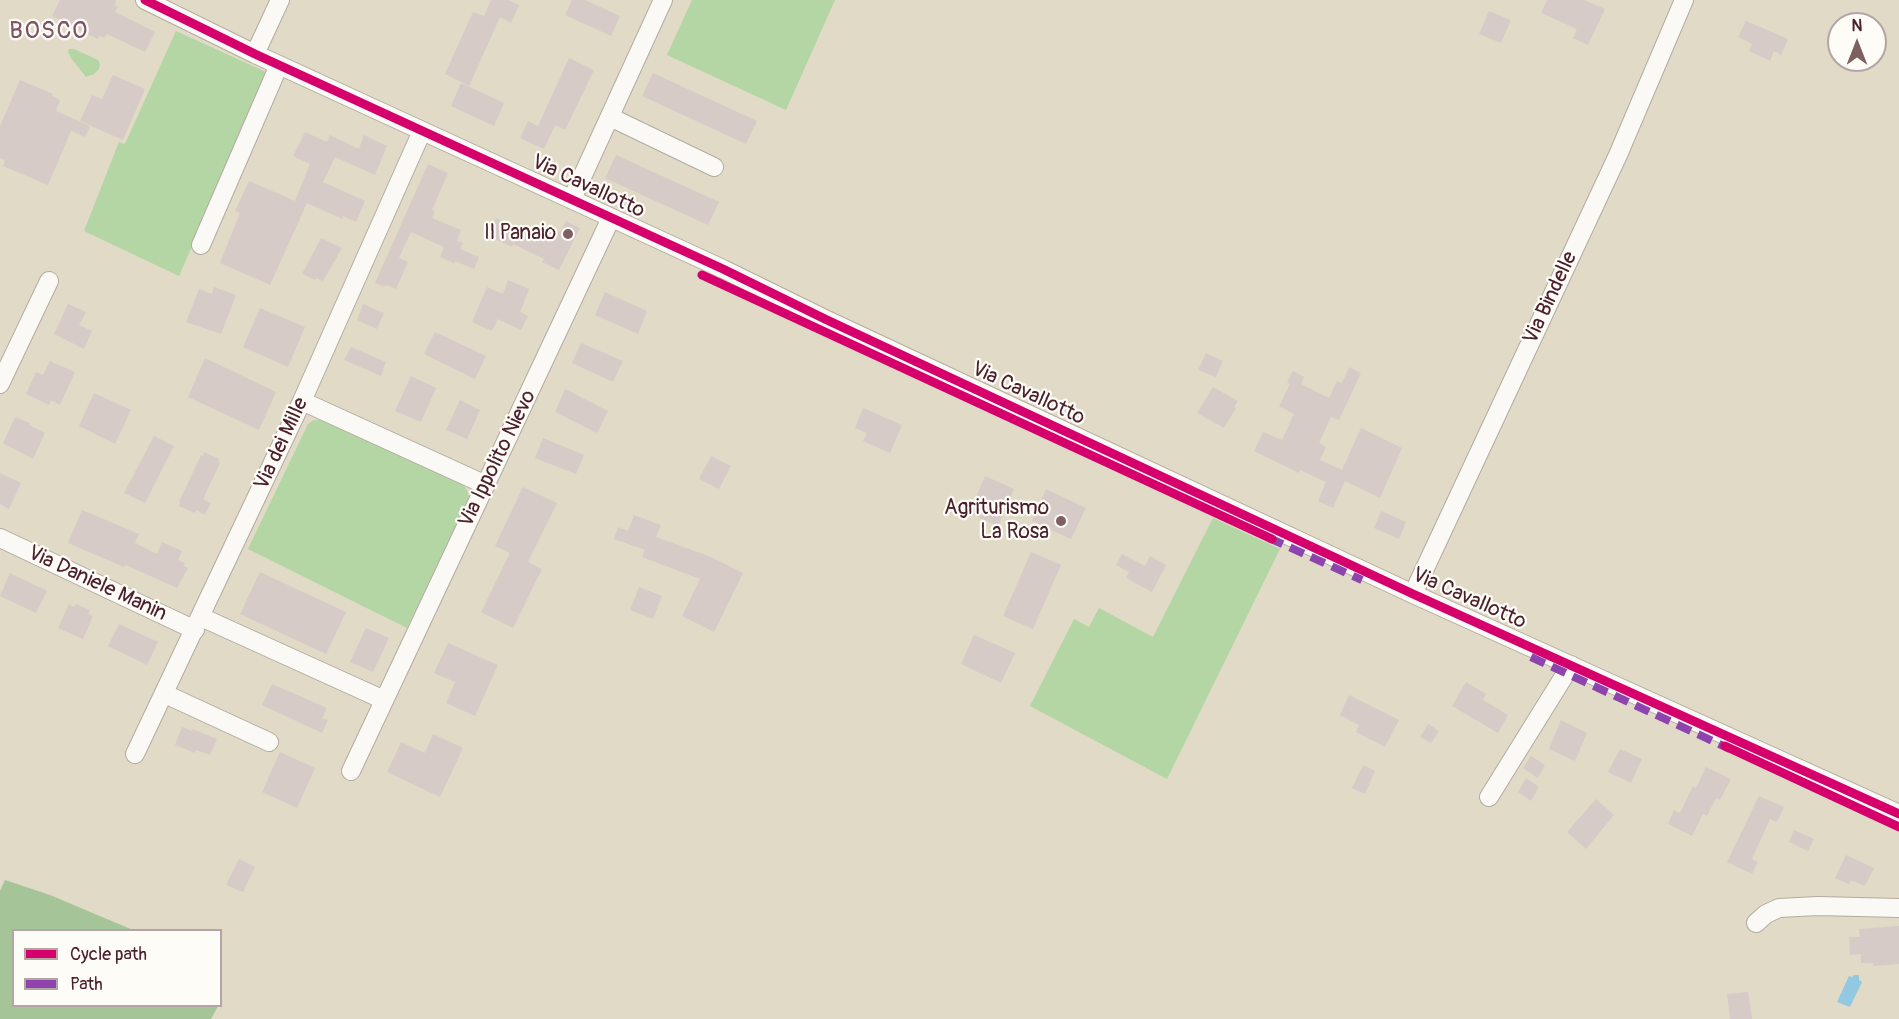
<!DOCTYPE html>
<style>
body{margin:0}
#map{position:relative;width:1899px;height:1019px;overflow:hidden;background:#e0dac6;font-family:Pangolin,sans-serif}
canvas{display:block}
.legend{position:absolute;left:12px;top:929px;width:210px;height:78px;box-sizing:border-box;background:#fdfcf7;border:2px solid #b5a4a5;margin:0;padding:8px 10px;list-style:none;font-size:18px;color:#4a1f2b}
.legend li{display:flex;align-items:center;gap:12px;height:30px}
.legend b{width:30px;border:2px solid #b5a4a5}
.north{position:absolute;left:1827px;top:12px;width:60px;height:60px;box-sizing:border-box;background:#fdfcf7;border:2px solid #b5a4a5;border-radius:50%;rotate:0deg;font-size:16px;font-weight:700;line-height:24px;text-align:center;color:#4a1f2b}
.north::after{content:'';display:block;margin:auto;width:21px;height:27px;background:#7e6061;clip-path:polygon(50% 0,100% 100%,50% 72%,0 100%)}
</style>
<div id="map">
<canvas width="1899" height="1019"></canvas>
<ul class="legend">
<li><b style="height:8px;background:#d6006c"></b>Cycle path</li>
<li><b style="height:8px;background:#8e44ad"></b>Path</li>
</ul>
<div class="north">N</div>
</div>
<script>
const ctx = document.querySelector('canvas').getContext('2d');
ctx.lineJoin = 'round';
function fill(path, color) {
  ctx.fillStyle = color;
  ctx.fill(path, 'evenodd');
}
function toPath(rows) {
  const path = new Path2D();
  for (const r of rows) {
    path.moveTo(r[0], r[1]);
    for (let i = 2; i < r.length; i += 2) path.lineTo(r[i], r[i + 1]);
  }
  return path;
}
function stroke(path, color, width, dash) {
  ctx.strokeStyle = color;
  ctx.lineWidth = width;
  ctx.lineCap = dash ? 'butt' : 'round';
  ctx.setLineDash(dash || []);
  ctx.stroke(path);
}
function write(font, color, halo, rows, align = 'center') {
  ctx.font = font + ' Pangolin,sans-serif';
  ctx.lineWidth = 4.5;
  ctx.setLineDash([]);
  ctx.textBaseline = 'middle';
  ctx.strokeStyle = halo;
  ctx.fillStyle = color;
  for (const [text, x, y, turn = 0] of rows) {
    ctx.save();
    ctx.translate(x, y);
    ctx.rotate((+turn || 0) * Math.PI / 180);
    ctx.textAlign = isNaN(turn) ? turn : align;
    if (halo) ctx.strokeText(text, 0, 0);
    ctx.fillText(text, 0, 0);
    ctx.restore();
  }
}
const green = toPath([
 [692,0,835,0,786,110,667,55],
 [176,31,268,73,179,276,84,231,119,142,125,144],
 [69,49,74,49,98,60,100,65,99,69,94,74,86,77,71,58,68,52],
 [314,420,320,420,462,483,468,492,469,498,407,628,248,549,308,424],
 [1213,518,1280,549,1167,779,1030,706,1074,619,1089,627,1099,608,1153,637]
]);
const forest = toPath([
 [5,880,50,895,133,930,14,930,14,1006,218,1006,211,1019,0,1019,0,891]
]);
const water = toPath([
 [1854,975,1859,975,1859,980,1862,982,1850,1007,1837,1002,1849,976,1852,977]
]);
const building = toPath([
 [60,0,116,0,114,5,118,7,115,12,155,32,145,52,107,34,104,38,99,36,98,39,52,16],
 [491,0,508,0,519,5,511,23,500,17,469,86,445,74,473,12,484,16],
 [572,0,585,0,620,16,611,36,565,15],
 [1547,0,1584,0,1605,9,1588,45,1573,38,1577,29,1541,13],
 [1489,11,1511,20,1501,43,1479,34],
 [1746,21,1788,39,1781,55,1774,51,1770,61,1749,51,1752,44,1738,37],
 [569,58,594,70,565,130,555,125,544,149,520,138,528,121,538,126],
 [653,73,757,121,746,144,642,96],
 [113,75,145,89,123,140,80,121,92,95,102,99],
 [20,80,53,94,52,96,60,100,56,111,90,126,85,137,71,131,48,185,3,166,5,160,0,158,0,126],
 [461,83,504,103,494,126,451,106],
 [305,132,327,142,330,135,359,149,364,135,387,146,375,175,335,157,323,182,365,201,356,222,343,216,342,219,307,203,270,285,220,263,240,213,235,211,249,181,295,201,310,164,293,156],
 [616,155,719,202,708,225,605,178],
 [428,164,448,173,432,210,435,211,432,218,461,230,457,241,463,243,460,249,479,257,474,269,455,261,454,263,440,257,444,247,411,232,399,258,408,262,396,289,386,285,385,287,375,283],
 [496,218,533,236,540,223,560,232,566,221,580,228,559,270,542,262,544,259,513,244,512,247,487,235],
 [321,238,342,248,323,281,316,278,315,280,302,274],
 [508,280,529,289,520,312,528,316,521,330,498,319,492,331,472,322,487,287,503,294],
 [214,287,236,295,221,334,186,322,199,289,212,294],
 [605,292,647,311,638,334,595,315],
 [68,304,86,312,79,325,92,331,84,349,54,334],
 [363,304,384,313,377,329,357,320],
 [260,308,305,327,288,367,243,347],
 [435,332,486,356,475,379,424,354],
 [581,343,623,361,613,382,572,363],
 [351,347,386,362,381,376,344,360],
 [1206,353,1223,361,1216,377,1198,370],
 [205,358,276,392,259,430,188,397],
 [50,361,75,372,60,405,51,400,49,405,26,394,36,372,43,375],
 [1349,367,1361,373,1339,420,1331,417,1319,443,1326,447,1320,460,1342,470,1361,428,1402,448,1380,498,1345,481,1333,508,1318,501,1326,482,1300,470,1299,473,1254,451,1263,432,1282,440,1294,414,1279,406,1290,384,1287,382,1293,371,1304,377,1301,384,1329,398,1337,381,1342,383],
 [411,376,436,388,421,422,395,411],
 [1213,387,1238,401,1234,407,1236,408,1224,428,1197,413],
 [565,389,608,411,597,433,555,412],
 [94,393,131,410,115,444,79,426],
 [460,400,480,410,467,439,446,430],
 [863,408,902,425,890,453,863,441,867,433,855,428],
 [15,417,30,423,29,425,45,433,33,459,3,443],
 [154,436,174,446,145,503,124,493],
 [543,438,584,455,576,474,535,458],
 [204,452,219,459,218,462,220,463,203,499,211,503,205,515,196,510,195,513,179,506,180,503,179,502,201,455,203,456],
 [711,456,731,466,719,489,699,479],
 [0,473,21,483,9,509,0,504],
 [985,476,1014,489,998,526,969,513],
 [523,487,557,503,528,562,542,569,513,628,481,612,510,553,495,546],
 [1046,489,1086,508,1071,539,1032,521],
 [82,510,139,534,135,543,157,554,162,542,182,551,178,560,185,563,184,566,188,568,177,588,126,565,124,567,68,543],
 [1381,511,1406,522,1399,539,1374,528],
 [634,515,661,525,656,537,711,557,743,573,714,632,682,616,700,579,642,557,645,550,614,539,618,527,628,531],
 [1031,552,1061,565,1033,629,1003,616],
 [1122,554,1145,566,1150,556,1166,565,1152,592,1126,578,1129,572,1116,565],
 [260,572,346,612,326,654,240,614],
 [10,573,47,591,36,613,0,596],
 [639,587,662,596,653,619,630,610],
 [69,604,74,607,76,604,90,610,88,614,93,616,83,639,58,628],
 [119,624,158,642,147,665,108,646],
 [366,628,389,638,373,672,350,662],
 [974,635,1015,653,1001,683,961,664],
 [448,643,498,665,475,716,446,703,455,682,434,673],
 [1466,682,1486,694,1483,700,1508,715,1498,733,1452,706],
 [272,684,327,708,322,718,328,720,322,733,262,705],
 [1349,695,1399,720,1385,747,1356,732,1359,725,1340,715],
 [1561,720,1587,733,1575,761,1549,749],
 [1428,724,1439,731,1431,743,1420,737],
 [182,727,192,731,192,729,217,739,210,755,196,750,195,753,175,745],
 [433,734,463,748,440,797,387,772,401,742,425,753],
 [1620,749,1642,759,1631,783,1608,772],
 [280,752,315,768,297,808,262,792],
 [1531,756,1545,765,1538,778,1523,768],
 [1363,765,1375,771,1365,794,1352,788],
 [1706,767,1731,779,1720,800,1716,798,1707,816,1703,814,1692,836,1668,824,1674,810,1680,813,1693,786,1696,788],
 [1526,778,1539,787,1531,801,1518,792],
 [1759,796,1784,807,1777,822,1770,819,1752,859,1758,862,1752,874,1727,862],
 [1596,799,1614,815,1586,849,1567,832],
 [1794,830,1814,839,1808,851,1789,842],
 [1846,855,1874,868,1865,886,1851,880,1849,884,1835,878],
 [239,859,255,867,243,892,226,885],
 [1899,926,1899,964,1874,966,1873,963,1861,963,1861,954,1850,955,1849,937,1860,937,1859,929],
 [1748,992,1752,1019,1730,1019,1727,994]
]);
const minor = toPath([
 [145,0,255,54,723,269,827,320,1413,594,1899,814],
 [255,54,280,0],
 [610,117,714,167],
 [572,199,663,0],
 [201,245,279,65],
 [0,384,49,281],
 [302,401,486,485],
 [0,538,195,630],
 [1413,594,1618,155,1684,0],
 [201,617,384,700],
 [165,694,269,742],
 [135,754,302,401,422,131],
 [351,771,611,218],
 [1489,797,1571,665],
 [1756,923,1766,914,1779,908,1818,906,1899,908]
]);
const quiet = toPath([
 [1269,538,1362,580],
 [1531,657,1730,749]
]);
const cycleway = toPath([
 [145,0,255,54,723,269,827,320,1413,594,1899,814],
 [702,275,1272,539],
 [1725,746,1899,827]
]);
const markers = [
 [568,234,6,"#7e6061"],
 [1061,521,6,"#7e6061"]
];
const streetNames = [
 ["Via Cavallotto",588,187,25],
 ["Via Bindelle",1551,298,-65],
 ["Via Cavallotto",1028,394,25],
 ["Via dei Mille",282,444,-65],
 ["Via Ippolito Nievo",498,459,-64],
 ["Via Daniele Manin",97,584,25],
 ["Via Cavallotto",1469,599,24]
];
const poiNames = [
 ["Il Panaio",556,234],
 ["Agriturismo",1049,509],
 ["La Rosa",1049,533]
];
const quarterNames = [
 ["BOSCO",49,32]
];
fill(green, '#b4d5a4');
fill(forest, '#a5c599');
fill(water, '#92c8e1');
fill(building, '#d7cbc8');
stroke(minor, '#b3aba0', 20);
stroke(minor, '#faf9f6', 18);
stroke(quiet, '#8e44ad', 8, [15, 8]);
stroke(cycleway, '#d6006c', 9);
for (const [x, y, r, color] of markers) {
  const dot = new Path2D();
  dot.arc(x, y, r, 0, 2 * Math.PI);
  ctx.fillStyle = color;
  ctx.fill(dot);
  stroke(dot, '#fdfcf7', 2);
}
write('21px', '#4a1f2b', '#fdfcf7', streetNames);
write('21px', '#4a1f2b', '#fdfcf7', poiNames, 'right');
ctx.letterSpacing = '1.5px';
write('24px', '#7e5165', '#fdfcf7', quarterNames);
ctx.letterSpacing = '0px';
</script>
